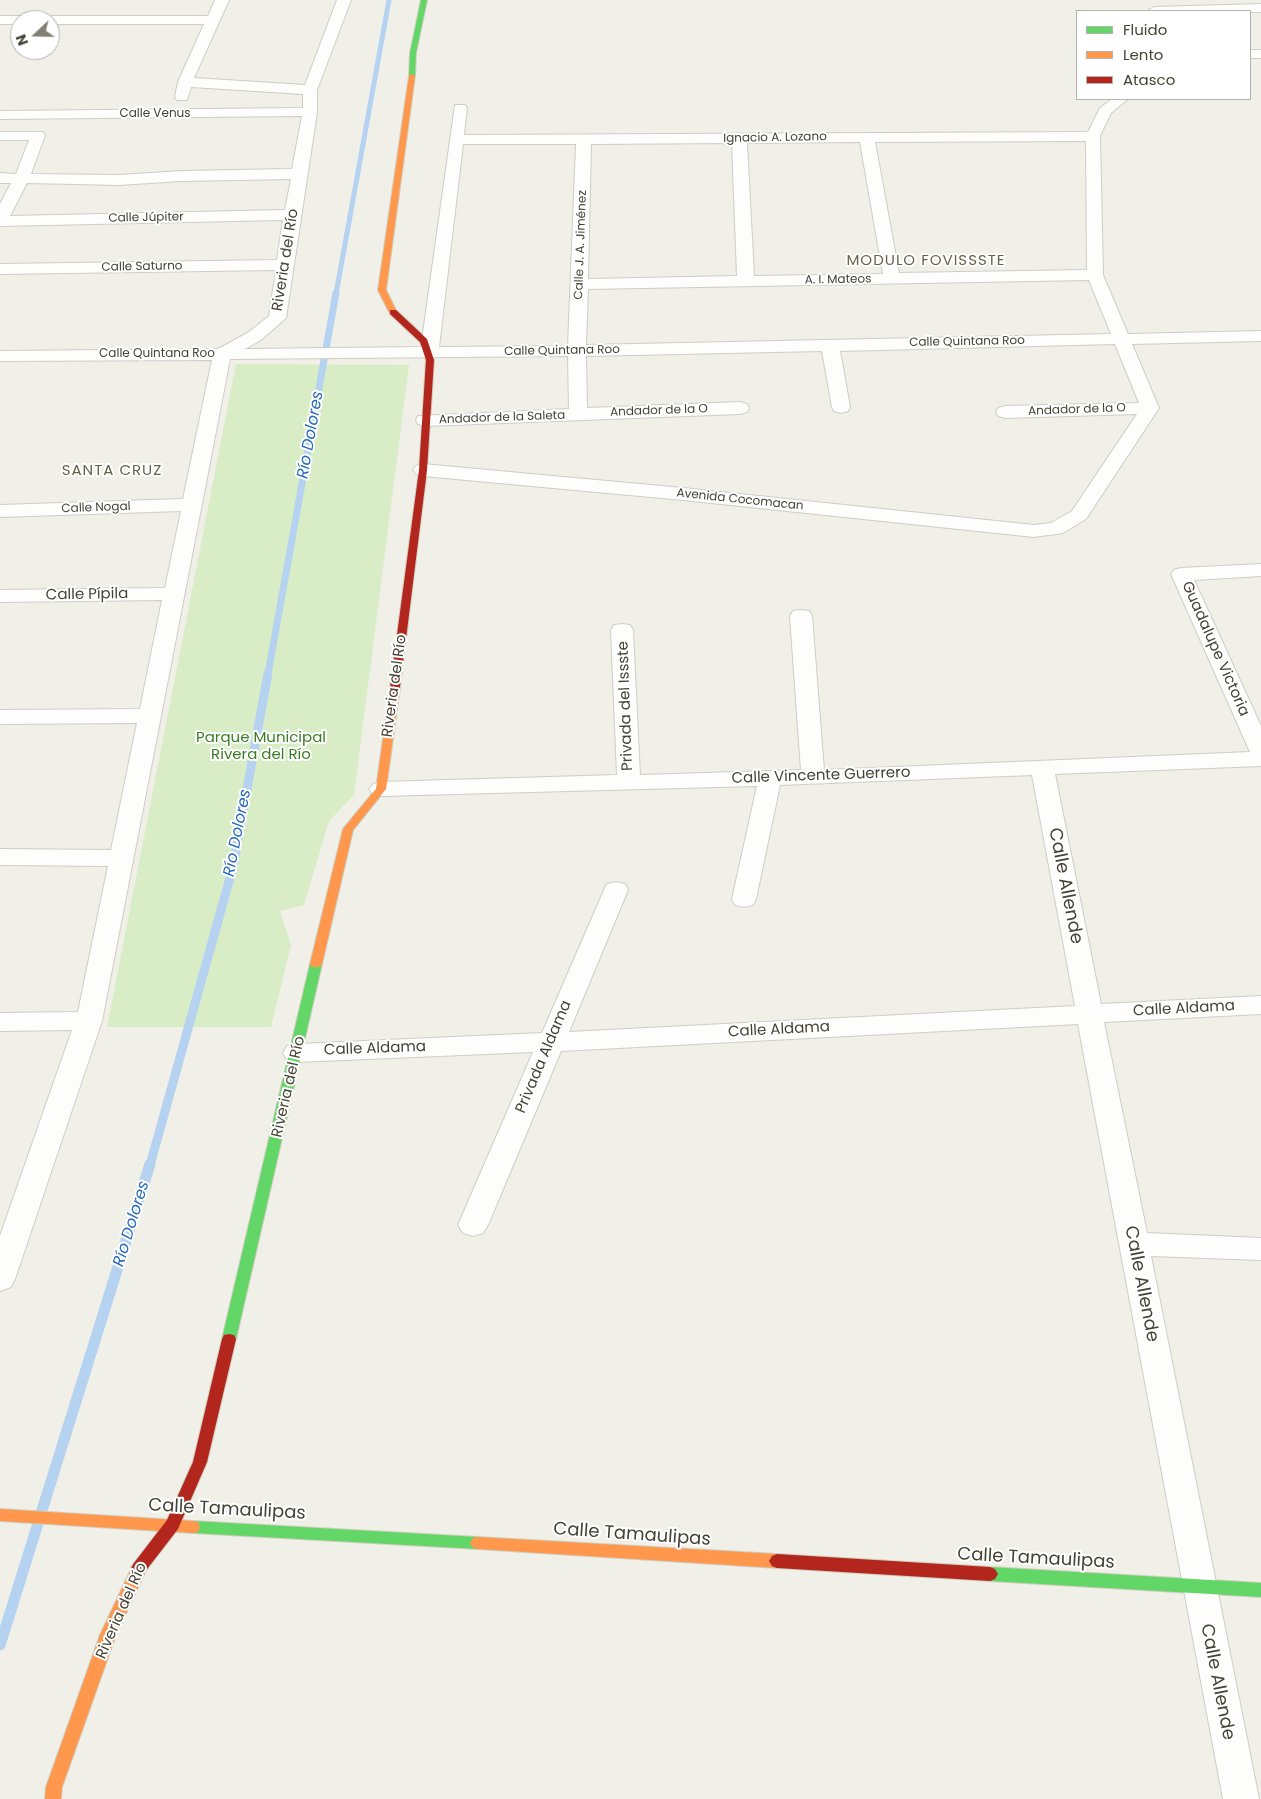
<!DOCTYPE html>
<meta charset="utf-8">
<style>
body{margin:0}
#map{position:relative;width:1261px;height:1799px;overflow:hidden;background:#f0efe8;font-family:Poppins,sans-serif}
canvas{display:block}
.legend{position:absolute;left:1076px;top:10px;width:175px;height:90px;box-sizing:border-box;background:#fff;border:1px solid #b5b3ae;margin:0;padding:6px 9px;list-style:none;font-size:15px;color:#464234}
.legend li{display:flex;align-items:center;gap:10px;height:25px}
.legend b{width:25px;border:1px solid #b5b3ae}
.north{position:absolute;left:10px;top:10px;width:50px;height:50px;box-sizing:border-box;background:#fff;border:1px solid #b5b3ae;border-radius:50%;rotate:249deg;font-size:14px;font-weight:700;line-height:20px;text-align:center;color:#464234}
.north::after{content:'';display:block;margin:auto;width:18px;height:22px;background:#827f73;clip-path:polygon(50% 0,100% 100%,50% 72%,0 100%)}
</style>
<div id="map">
<canvas width="1261" height="1799"></canvas>
<ul class="legend">
<li><b style="height:6px;background:#63d668"></b>Fluido</li>
<li><b style="height:6px;background:#ff974d"></b>Lento</li>
<li><b style="height:6px;background:#b3261e"></b>Atasco</li>
</ul>
<div class="north">N</div>
</div>
<script>
const ctx = document.querySelector('canvas').getContext('2d');
ctx.lineJoin = 'round';
function fill(path, color) {
  ctx.fillStyle = color;
  ctx.fill(path, 'evenodd');
}
function toPath(rows) {
  const path = new Path2D();
  for (const r of rows) {
    path.moveTo(r[0], r[1]);
    for (let i = 2; i < r.length; i += 2) path.lineTo(r[i], r[i + 1]);
  }
  return path;
}
function stroke(path, color, width, dash) {
  ctx.strokeStyle = color;
  ctx.lineWidth = width;
  ctx.lineCap = dash ? 'butt' : 'round';
  ctx.setLineDash(dash || []);
  ctx.stroke(path);
}
function write(font, color, halo, rows, align = 'center') {
  ctx.font = font + ' Poppins,sans-serif';
  ctx.lineWidth = 4;
  ctx.setLineDash([]);
  ctx.textBaseline = 'middle';
  ctx.strokeStyle = halo;
  ctx.fillStyle = color;
  for (const [text, x, y, turn = 0] of rows) {
    ctx.save();
    ctx.translate(x, y);
    ctx.rotate((+turn || 0) * Math.PI / 180);
    ctx.textAlign = isNaN(turn) ? turn : align;
    if (halo) ctx.strokeText(text, 0, 0);
    ctx.fillText(text, 0, 0);
    ctx.restore();
  }
}
const green = toPath([
 [236,364,409,365,354,795,329,821,304,905,280,911,291,945,271,1027,107,1027]
]);
const streamFar3 = toPath([
 [336,294,389,0]
]);
const streamFar2 = toPath([
 [268,674,336,293]
]);
const streamFar1 = toPath([
 [150,1165,233,867,268,673]
]);
const stream = toPath([
 [0,1645,150,1164]
]);
const street = toPath([
 [215,0,229,0,194,78,305,85,337,0,351,0,317,90,317,112,286,318,261,340,245,349,421,347,455,105,465,105,467,108,464,135,1088,132,1100,108,1112,99,1128,99,1111,113,1100,136,1103,275,1128,334,1261,331,1261,341,1132,344,1159,408,1086,519,1063,533,1034,537,683,500,423,476,416,474,413,470,416,466,423,464,683,488,1034,525,1051,523,1072,511,1137,414,1005,418,998,416,996,412,998,408,1005,406,1139,403,1115,344,840,351,850,407,848,411,841,413,834,411,832,407,822,351,586,356,587,408,740,402,747,404,749,408,747,412,740,414,425,426,418,424,416,420,418,416,569,409,568,356,230,359,102,1021,15,1279,11,1287,0,1291,0,1236,72,1030,0,1031,0,1013,78,1012,108,866,0,865,0,849,111,850,137,723,0,724,0,710,140,709,162,600,0,602,0,590,165,588,181,511,0,517,0,505,183,499,212,360,0,361,0,351,218,349,249,332,269,316,276,270,0,274,0,264,277,260,283,220,0,226,0,204,11,183,0,183,0,173,16,174,29,140,0,140,0,132,43,132,45,135,31,174,119,175,182,171,292,169,302,116,0,119,0,111,303,108,303,94,191,87,187,100,177,100,175,97,178,82,204,24,50,24,50,20,20,20,20,24,0,24,0,16,208,16,215,0],
 [1086,141,1087,270,899,273,875,142,1086,141],
 [860,142,883,274,754,276,747,143,860,142],
 [732,143,737,276,588,279,591,144,732,143],
 [463,144,576,144,568,346,439,347,463,144],
 [291,179,285,210,10,216,27,183,119,185,182,181,291,179],
 [1089,280,1111,334,586,345,588,289,1089,280],
 [1261,4,1261,12,1147,11,1154,7,1261,4],
 [1250,50,1261,50,1261,58,1250,58,1250,50],
 [1261,564,1261,576,1194,580,1261,726,1261,766,1055,774,1101,1004,1261,996,1261,1014,1104,1022,1147,1233,1261,1238,1261,1260,1151,1256,1259,1799,1223,1799,1078,1024,561,1051,488,1225,483,1233,473,1236,463,1233,458,1225,533,1052,297,1062,287,1060,283,1053,287,1046,297,1044,542,1033,604,890,607,884,616,882,625,884,628,890,569,1032,1075,1006,1032,775,780,785,756,899,753,905,744,907,735,905,732,899,757,786,381,796,373,794,369,789,373,784,381,782,617,775,611,630,614,625,622,624,630,625,633,630,640,775,801,770,790,616,793,611,801,610,809,611,812,616,824,770,1250,752,1171,574,1174,570,1181,568,1261,564]
]);
const fast = toPath([
 [421,0,427,0,416,53,415,76,412,78,409,76,410,53,421,0],
 [316,960,322,964,236,1339,234,1343,229,1344,224,1343,222,1339,310,964,316,960],
 [193,1521,478,1537,483,1538,486,1543,483,1548,478,1549,193,1533,188,1532,186,1527,188,1522,193,1521],
 [990,1567,1261,1583,1261,1597,990,1581,985,1579,982,1574,985,1569,990,1567]
]);
const slow = toPath([
 [412,74,415,76,386,290,397,312,393,314,389,312,378,290,409,76,412,74],
 [394,692,399,695,386,789,353,830,322,964,320,967,312,967,310,964,343,829,376,789,389,695,394,692],
 [0,1509,193,1521,198,1522,200,1527,198,1532,193,1533,0,1521,0,1509],
 [478,1537,777,1554,782,1556,785,1561,782,1566,777,1568,478,1549,473,1548,470,1543,473,1538,478,1537],
 [139,1561,144,1563,147,1568,116,1635,62,1787,61,1799,45,1799,46,1787,100,1635,134,1563,139,1561]
]);
const jam = toPath([
 [390,310,396,310,427,339,434,360,427,470,399,695,394,698,389,695,419,470,426,360,420,342,390,314,390,310],
 [229,1334,234,1335,236,1339,207,1462,178,1529,144,1573,139,1575,134,1573,131,1568,134,1563,167,1520,193,1462,222,1339,224,1335,229,1334],
 [777,1554,990,1567,995,1569,998,1574,995,1579,990,1581,777,1568,772,1566,769,1561,772,1556,777,1554]
]);
const farStreetnames = [
 ["Calle Venus",155,114],
 ["Ignacio A. Lozano",775,138,-1],
 ["Calle Júpiter",146,218,-1],
 ["Calle J. A. Jiménez",581,245,-88],
 ["Calle Saturno",142,267,-1],
 ["A. I. Mateos",838,280,-1],
 ["Calle Quintana Roo",967,342,-1],
 ["Calle Quintana Roo",562,351,-1],
 ["Calle Quintana Roo",157,354],
 ["Andador de la O",1077,410,-2],
 ["Andador de la O",659,411,-2],
 ["Andador de la Saleta",502,418,-2],
 ["Avenida Cocomacan",740,500,6],
 ["Calle Nogal",96,508,-2]
];
const streetNames = [
 ["Riveria del Río",286,260,-81],
 ["Calle Pípila",87,595,-1],
 ["Guadalupe Victoria",1215,649,66],
 ["Riveria del Río",395,686,-82],
 ["Privada del Issste",626,706,-92],
 ["Calle Vincente Guerrero",821,776,-2],
 ["Calle Aldama",1184,1009,-3],
 ["Calle Aldama",779,1030,-3],
 ["Calle Aldama",375,1049,-2],
 ["Privada Aldama",544,1057,-67],
 ["Riveria del Río",289,1087,-77],
 ["Riveria del Río",122,1611,-66]
];
const farQuarternames = [
 ["MODULO FOVISSSTE",926,261],
 ["SANTA CRUZ",112,471]
];
const parkNames = [
 ["Parque Municipal",261,738],
 ["Rivera del Río",261,755]
];
const waterNames = [
 ["Río Dolores",311,435,-80],
 ["Río Dolores",238,833,-79],
 ["Río Dolores",132,1224,-73]
];
const nearStreetnames = [
 ["Calle Allende",1065,886,79],
 ["Calle Allende",1141,1284,79],
 ["Calle Tamaulipas",227,1510,3],
 ["Calle Tamaulipas",632,1535,4],
 ["Calle Tamaulipas",1036,1559,3],
 ["Calle Allende",1217,1682,79]
];
fill(green, '#d8edc6');
stroke(streamFar3, '#b5d2f1', 5);
stroke(streamFar2, '#b5d2f1', 7);
stroke(streamFar1, '#b5d2f1', 9);
stroke(stream, '#b5d2f1', 11);
stroke(street, '#cecdc6', 2);
stroke(fast, '#d0cebe', 2);
stroke(slow, '#d0cebe', 2);
stroke(jam, '#d0cebe', 2);
fill(street, '#fdfdfc');
fill(fast, '#63d668');
fill(slow, '#ff974d');
fill(jam, '#b3261e');
write('12px', '#464234', '#fff', farStreetnames);
write('15px', '#464234', '#fff', streetNames);
ctx.letterSpacing = '1px';
write('15px', '#6a614a', '#fff', farQuarternames);
ctx.letterSpacing = '0px';
write('15px', '#397c23', '#fff', parkNames);
write('italic 16px', '#2668ba', '#fff', waterNames);
write('18px', '#464234', '#fff', nearStreetnames);
</script>
